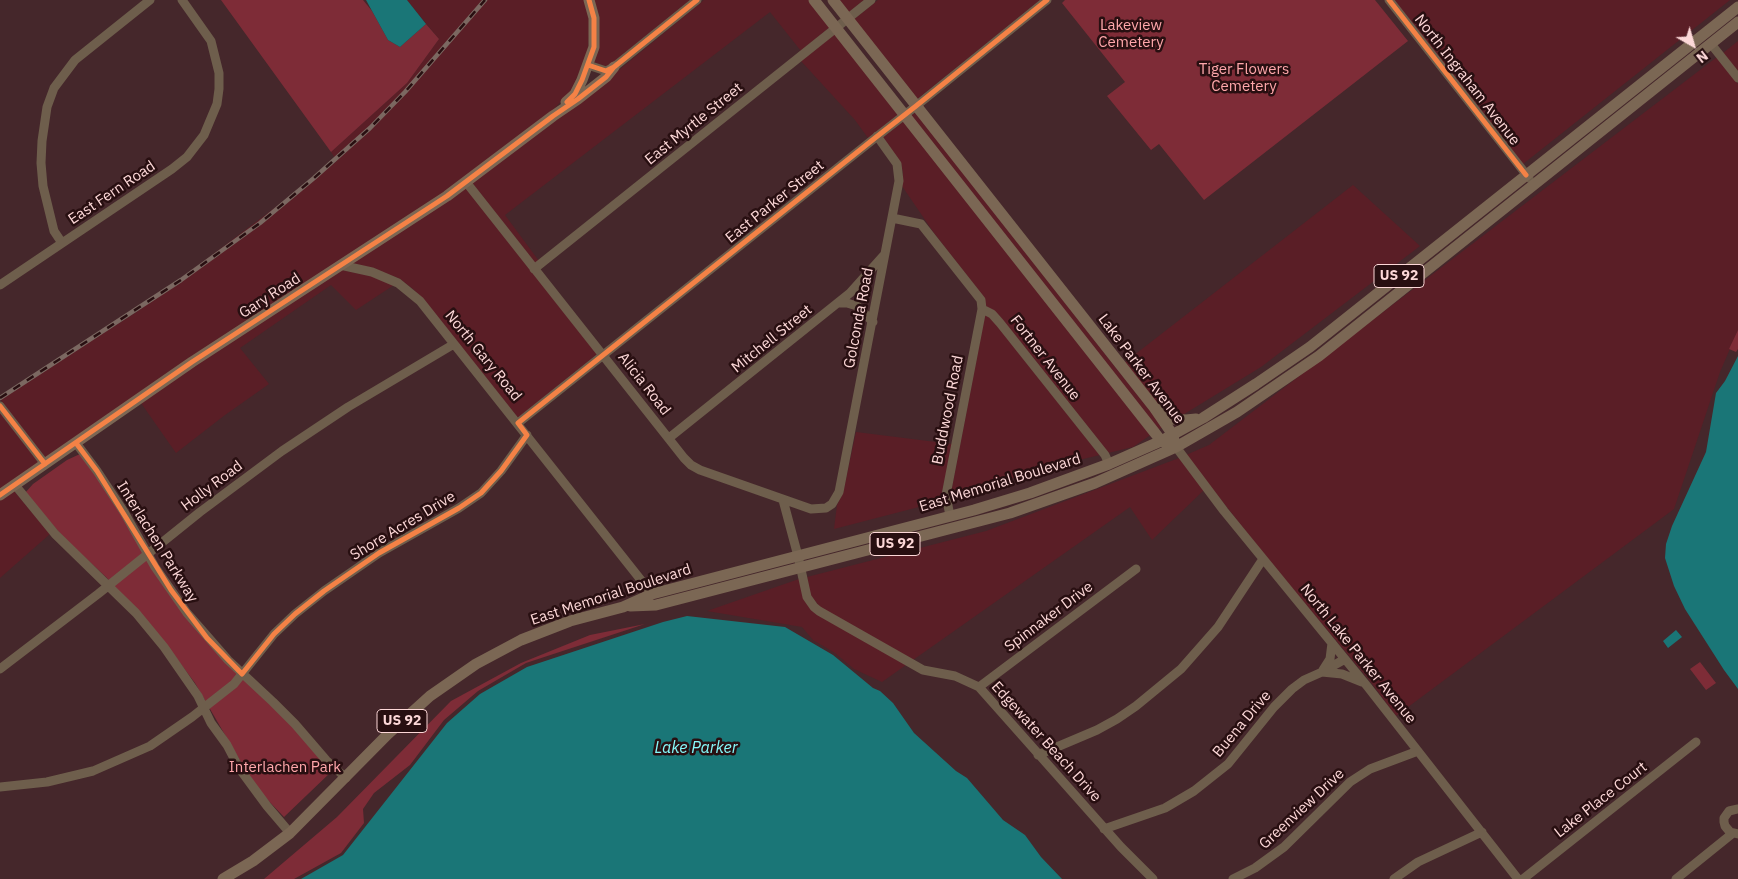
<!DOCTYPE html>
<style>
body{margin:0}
#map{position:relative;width:1738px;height:879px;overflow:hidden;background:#45272b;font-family:"IBM Plex Sans",sans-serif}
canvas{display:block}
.north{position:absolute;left:1668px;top:20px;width:50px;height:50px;-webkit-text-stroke:4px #280f11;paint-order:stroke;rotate:142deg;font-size:14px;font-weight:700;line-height:20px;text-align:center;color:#fdd8d8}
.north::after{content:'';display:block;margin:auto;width:18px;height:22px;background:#fdd8d8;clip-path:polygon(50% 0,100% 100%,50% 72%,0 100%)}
</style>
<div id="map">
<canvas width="1738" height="879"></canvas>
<div class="north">N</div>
</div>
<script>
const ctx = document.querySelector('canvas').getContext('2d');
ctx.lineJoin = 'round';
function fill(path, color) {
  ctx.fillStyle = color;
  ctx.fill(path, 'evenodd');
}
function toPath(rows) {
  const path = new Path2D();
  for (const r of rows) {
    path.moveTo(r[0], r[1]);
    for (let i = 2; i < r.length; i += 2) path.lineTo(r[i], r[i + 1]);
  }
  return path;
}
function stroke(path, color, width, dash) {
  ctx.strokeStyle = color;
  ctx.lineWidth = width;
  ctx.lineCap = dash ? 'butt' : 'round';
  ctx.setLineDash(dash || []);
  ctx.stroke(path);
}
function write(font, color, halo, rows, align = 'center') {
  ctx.font = font + ' "IBM Plex Sans",sans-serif';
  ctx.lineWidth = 5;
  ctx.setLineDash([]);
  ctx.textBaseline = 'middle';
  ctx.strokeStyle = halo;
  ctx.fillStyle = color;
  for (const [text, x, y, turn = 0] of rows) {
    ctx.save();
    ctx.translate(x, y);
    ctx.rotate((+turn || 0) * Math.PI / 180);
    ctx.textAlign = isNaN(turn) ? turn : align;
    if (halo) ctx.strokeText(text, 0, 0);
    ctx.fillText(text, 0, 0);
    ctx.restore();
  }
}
const built = toPath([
 [407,0,586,0,590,18,588,52,571,91,550,113,444,193,339,261,337,261,337,263,46,458,13,418,0,398,135,313,337,161,331,152,407,83,439,39],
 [594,0,690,0,611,64,605,66,594,62],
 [704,0,809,0,830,27,801,51,770,12,505,215,539,261,535,263,472,183,619,70],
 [837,0,864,0,848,13],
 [878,0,1040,0,916,100,853,20],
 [1394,0,1730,0,1523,164],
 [836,33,899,114,868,138,855,120,801,61],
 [1738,41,1738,72,1723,53],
 [1717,57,1738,84,1738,330,1720,372,1674,509,1396,716,1370,681,1266,557,1186,455,1209,445],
 [916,112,1116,368,1163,427,1158,430,911,116],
 [904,121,1152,434,1133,447,1108,453,985,307,979,291,934,233,902,186,903,173,901,163,882,138],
 [1353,185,1420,246,1261,367,1181,416,1174,415,1155,403,1124,363],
 [466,187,597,354,518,418,422,298,413,289,400,279,373,268,352,264],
 [342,270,371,276,394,285,356,310,331,285,240,348,269,384,225,415,176,453,141,403,195,365],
 [985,315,990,318,997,325,1100,455,1041,469,950,498],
 [0,413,40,463,0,490],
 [856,432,952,444,942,494,942,501,834,529,837,505,843,493],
 [1179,458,1204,490,1152,540,1130,507,913,660,821,608,811,596,807,577,986,531],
 [14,491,50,534,0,578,0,500],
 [799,579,804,598,906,665,882,682,854,669,835,653,813,640,802,627,707,611]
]);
const green = toPath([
 [221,0,363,0,372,11,388,40,400,47,426,24,439,39,407,83,331,152],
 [1065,0,1375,0,1408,41,1204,200,1159,144,1151,150,1107,96,1125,82,1062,3],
 [1738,330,1738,349,1736,352,1729,349],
 [80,454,110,496,184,612,308,742,331,772,284,817,261,793,239,759,195,683,162,639,106,577,65,539,25,493,33,484,67,460],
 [645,624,526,663,478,691,444,720,410,765,374,793,363,809,364,823,341,853,294,879,264,879,337,817,451,701,521,663,590,635],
 [1700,662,1716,683,1706,690,1690,669]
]);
const water = toPath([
 [366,0,407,0,426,24,400,47,388,40],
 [1738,356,1738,689,1724,670,1685,609,1674,586,1665,558,1666,544,1672,526,1706,452,1716,393,1725,381],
 [687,616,785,627,833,655,873,688,880,691,893,703,914,733,956,771,967,778,1003,820,1025,835,1041,857,1062,879,301,879,343,855,447,723,480,694,527,667,663,622],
 [1676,630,1682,637,1668,648,1663,641]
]);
const minor = toPath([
 [1389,0,1529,178],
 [1711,44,1738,78],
 [588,65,606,71,614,67,697,0],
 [466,182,684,458,691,465,700,470,811,509,826,508,832,504,839,492,899,181,897,164,877,136],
 [892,218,921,224,981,300,982,309,946,495,950,516],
 [62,243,54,231,43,186,41,163,42,141,47,107,54,88,75,60,150,0],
 [340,265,372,272,398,283,420,301,652,594],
 [534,269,871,0],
 [0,285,172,169,187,157,204,135,217,104,219,89,219,73,211,41,182,0],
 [838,303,847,303,857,306,873,322],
 [982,309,992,314,1000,323,1105,455,1109,464],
 [0,406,45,464],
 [518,423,875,138,916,106,1047,0],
 [669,438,850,293,885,254],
 [76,443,97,471,124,512,155,567,187,613,228,660,273,702,295,724,326,760,346,778],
 [1176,447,1224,511,1367,686,1518,879],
 [15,485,55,534,136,613,164,647,198,696,211,723,227,745,239,768,267,806,290,833],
 [783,500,798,556,807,597,814,607,819,611,923,670,955,676,979,687,1121,847,1153,879],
 [0,669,98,594,200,512,282,451,348,407,454,344],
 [1323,670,1330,659,1332,643],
 [1322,672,1342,674,1362,682],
 [979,687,1136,569],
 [1038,755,1097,730,1117,719,1136,706,1181,669,1218,627,1263,559],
 [0,787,47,782,93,771,150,746,192,717,234,684,274,634,295,614,324,591,379,553,459,508,481,493,501,471,527,435],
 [1104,829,1165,808,1194,791,1228,764,1274,707,1292,689,1304,680,1322,672,1345,659],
 [1738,834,1730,832,1725,826,1724,822,1724,818,1729,811,1738,809],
 [1233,879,1255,868,1284,847,1350,782,1370,769,1418,751],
 [1394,879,1418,862,1482,832],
 [1523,879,1696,742],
 [1676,879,1733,833]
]);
const major = toPath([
 [814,0,1155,433,1161,441,1167,443],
 [833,0,1153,406,1173,435,1174,441],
 [566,102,575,94,582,80,594,47,594,18,589,0],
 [1157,409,1173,419,1186,420,1196,419],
 [0,495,192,362,447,196,553,116,578,99,606,77,614,67],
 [630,606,656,605,1010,513,1095,483,1176,447,1237,412,1319,356,1738,22],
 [223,879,253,861,290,833,388,734,430,696,476,664,521,640,570,621,623,607,652,594,974,510,1030,493,1109,464,1161,441,1203,418,1256,384,1310,347,1738,7]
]);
const rail = toPath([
 [0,398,181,280,260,223,314,178,370,128,405,92,485,0]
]);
const cycleway = toPath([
 [1389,0,1526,175],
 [588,65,606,71,614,67,697,0],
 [567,102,575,94,582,80,594,47,594,18,589,0],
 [0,406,45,464],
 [76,443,97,471,171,590,207,638,242,674,274,634,295,614,324,591,379,553,459,508,481,493,501,471,527,435,518,423,875,138,916,106,1047,0],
 [0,495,192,362,447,196,553,116,578,99,606,77,614,67]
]);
const shields = [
 [1399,276,50],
 [895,544,50],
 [402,721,50]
];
const shieldNames = [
 ["US 92",1399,276],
 ["US 92",895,544],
 ["US 92",402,721]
];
const parkNames = [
 ["Lakeview",1131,26],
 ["Cemetery",1131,43],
 ["Tiger Flowers",1244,70],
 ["Cemetery",1244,87],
 ["Interlachen Park",285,768]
];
const streetNames = [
 ["North Ingraham Avenue",1467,80,52],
 ["East Myrtle Street",694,124,-39],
 ["East Fern Road",112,193,-34],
 ["East Parker Street",775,202,-39],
 ["Gary Road",270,296,-33],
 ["Golconda Road",859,318,-79],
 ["Mitchell Street",772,339,-39],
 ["North Gary Road",483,356,51],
 ["Fortner Avenue",1045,358,52],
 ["Lake Parker Avenue",1141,369,53],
 ["Alicia Road",644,384,52],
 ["Buddwood Road",948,410,-79],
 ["East Memorial Boulevard",1000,483,-17],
 ["Holly Road",212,486,-37],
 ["Shore Acres Drive",403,526,-31],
 ["Interlachen Parkway",157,542,58],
 ["East Memorial Boulevard",611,595,-18],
 ["Spinnaker Drive",1049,617,-37],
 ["North Lake Parker Avenue",1358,654,51],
 ["Buena Drive",1242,724,-50],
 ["Edgewater Beach Drive",1046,742,48],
 ["Lake Place Court",1601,800,-38],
 ["Greenview Drive",1302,809,-43]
];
const waterNames = [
 ["Lake Parker",696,748]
];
fill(built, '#5a1e26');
fill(green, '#7e2c37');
fill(water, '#1a7677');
stroke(minor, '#6e5e4c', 9);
stroke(major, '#7b6754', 11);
stroke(rail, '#7b6861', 4.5);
stroke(rail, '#280f11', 2.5, [8]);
stroke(cycleway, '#f48246', 5);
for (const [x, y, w] of shields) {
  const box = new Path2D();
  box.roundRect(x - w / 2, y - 11.5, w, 23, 4);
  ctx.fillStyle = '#280f11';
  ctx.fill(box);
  stroke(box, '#fdd8d8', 1);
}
write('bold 14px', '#fdd8d8', null, shieldNames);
write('15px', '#ffa7ab', '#280f11', parkNames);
write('15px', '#fdd8d8', '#280f11', streetNames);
write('italic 16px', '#87fafb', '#280f11', waterNames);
</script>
